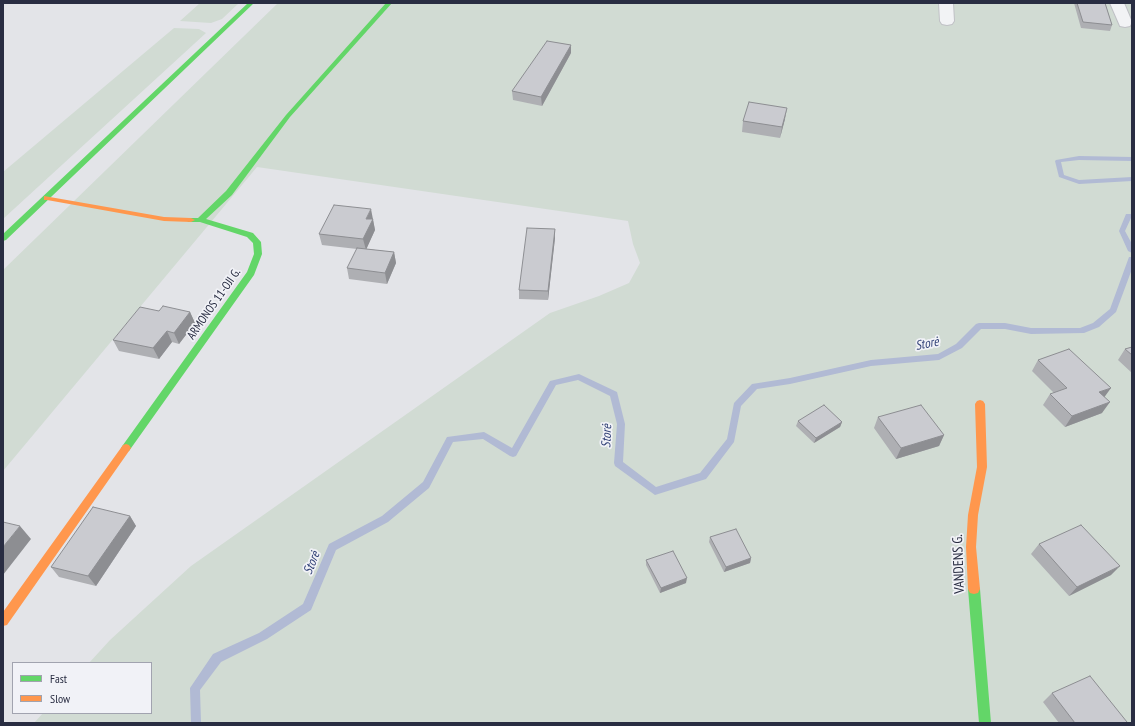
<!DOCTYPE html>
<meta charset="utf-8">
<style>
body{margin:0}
#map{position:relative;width:1135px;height:726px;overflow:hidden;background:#e3e4e8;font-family:"PT Sans Narrow",sans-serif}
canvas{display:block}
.frame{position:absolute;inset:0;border:4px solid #292d42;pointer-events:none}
.legend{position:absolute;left:12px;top:662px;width:140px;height:52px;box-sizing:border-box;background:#f1f2f7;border:1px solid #a1a3af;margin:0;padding:5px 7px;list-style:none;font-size:12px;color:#292d42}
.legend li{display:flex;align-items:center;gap:8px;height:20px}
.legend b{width:20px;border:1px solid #a1a3af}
</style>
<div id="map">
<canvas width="1135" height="726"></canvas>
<div class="frame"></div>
<ul class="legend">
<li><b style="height:5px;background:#63d668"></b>Fast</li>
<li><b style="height:5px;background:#ff974d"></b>Slow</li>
</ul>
</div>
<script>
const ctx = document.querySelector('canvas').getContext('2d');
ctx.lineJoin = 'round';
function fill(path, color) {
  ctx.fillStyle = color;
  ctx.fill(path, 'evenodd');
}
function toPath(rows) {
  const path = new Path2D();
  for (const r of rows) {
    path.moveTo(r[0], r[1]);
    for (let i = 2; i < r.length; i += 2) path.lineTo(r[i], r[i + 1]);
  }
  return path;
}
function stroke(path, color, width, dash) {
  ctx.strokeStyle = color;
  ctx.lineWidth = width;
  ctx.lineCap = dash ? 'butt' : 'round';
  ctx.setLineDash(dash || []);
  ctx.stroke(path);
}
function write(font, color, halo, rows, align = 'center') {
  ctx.font = font + ' "PT Sans Narrow",sans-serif';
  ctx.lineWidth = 3.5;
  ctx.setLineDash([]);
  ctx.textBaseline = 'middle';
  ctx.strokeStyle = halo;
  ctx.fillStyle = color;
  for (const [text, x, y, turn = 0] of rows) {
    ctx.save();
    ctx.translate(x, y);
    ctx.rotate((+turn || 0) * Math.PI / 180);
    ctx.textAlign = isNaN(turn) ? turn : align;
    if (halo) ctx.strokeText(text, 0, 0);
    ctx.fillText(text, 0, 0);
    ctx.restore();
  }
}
const green = toPath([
 [200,3,239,3,222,19,211,23,180,21],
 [278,3,1132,3,1132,723,34,723,43,713,151,713,151,663,89,663,110,640,191,566,550,313,599,296,629,283,640,263,633,244,628,221,257,167,3,471,3,270],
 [174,28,199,29,206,33,3,219,3,172]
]);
const stream = toPath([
 [1079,156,1132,157,1132,161,1079,160,1061,162,1064,175,1079,180,1132,177,1132,181,1079,184,1059,177,1055,161,1056,160,1079,156],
 [1126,214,1132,214,1132,218,1131,218,1125,231,1132,244,1132,253,1128,251,1119,231,1126,214],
 [1129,257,1132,257,1132,269,1116,312,1099,327,1084,333,1031,334,1005,329,981,329,962,348,939,360,871,366,790,384,757,389,741,406,734,442,706,479,655,495,615,466,614,463,617,424,610,396,578,380,556,385,516,456,513,457,510,456,483,439,453,442,429,488,388,522,336,550,311,610,267,639,221,662,200,690,201,723,191,723,190,688,213,654,259,633,303,604,329,544,382,516,423,482,447,437,484,432,512,448,550,381,579,374,617,392,625,424,623,462,656,487,700,473,727,439,734,403,752,384,790,378,871,360,938,354,956,344,976,324,979,323,1005,323,1031,328,1080,328,1093,323,1110,309,1129,257]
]);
const street = toPath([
 [939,3,953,3,954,21,952,24,947,25,942,24,940,21,939,3],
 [1110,3,1124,3,1132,22,1130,26,1125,27,1120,26,1110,3]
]);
const fast = toPath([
 [248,3,254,3,6,240,3,241,3,234,248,3],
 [386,3,392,3,290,117,232,195,206,219,253,233,261,242,262,254,254,275,129,451,126,452,123,451,121,448,123,445,247,272,254,254,253,243,247,237,200,222,188,222,187,220,191,218,198,218,226,191,286,115,386,3],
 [974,584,978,585,980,589,991,723,979,723,968,589,970,585,974,584]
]);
const slow = toPath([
 [44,196,164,217,191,218,195,220,191,222,164,221,47,200,44,200,44,196],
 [980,400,983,401,985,404,987,467,978,515,976,547,980,589,978,593,974,594,970,593,968,589,966,547,968,515,977,467,975,404,977,401,980,400],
 [126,444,129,445,131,448,129,451,7,625,3,626,3,612,123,445,126,444]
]);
const wall = toPath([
 [1074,3,1105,3,1112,25,1110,31,1081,28],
 [571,53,542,106,513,100,512,91],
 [785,119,780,138,742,132,743,121],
 [373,220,375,230,366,249,394,252,396,263,387,284,349,279,347,268,357,249,322,245,319,234],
 [555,229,555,238,548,300,519,299,519,290],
 [159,311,190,312,195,323,179,344,172,342,159,359,119,351,113,340],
 [1132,347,1132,373,1118,360,1125,349],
 [1038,360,1104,397,1102,413,1065,427,1043,405,1050,394,1054,393,1032,371],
 [878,417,944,435,939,446,896,459,874,428],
 [798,421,842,422,840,427,814,443,796,426],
 [130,516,136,526,96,586,59,577,51,567],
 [710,537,751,558,750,563,724,572,709,542],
 [1039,544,1111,575,1069,596,1031,554],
 [646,560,686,583,660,593,646,565],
 [1052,693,1127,722,1125,723,1059,723,1043,702]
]);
const shadedWall = toPath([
 [571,45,571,53,542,106,541,97],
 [787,108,785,119,780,138,782,127],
 [371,209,375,230,366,250,363,239,366,219],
 [555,229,555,238,548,300,548,291],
 [394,252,396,263,387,284,385,273],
 [190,312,195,323,179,344,174,333],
 [167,331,172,342,159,359,153,348],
 [1111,388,1103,399,1099,392],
 [1110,402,1102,413,1065,427,1072,416],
 [842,422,840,427,814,443,816,438],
 [944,435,939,446,896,459,901,448],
 [130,516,136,526,96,586,88,576],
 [20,526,31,539,3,575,3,547],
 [751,558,750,563,724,572,726,567],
 [1120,566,1111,575,1069,596,1077,587],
 [687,578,686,583,660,593,661,588]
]);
const building = toPath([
 [1077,3,1105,3,1112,25,1083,22,1077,3],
 [547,41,571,45,541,97,512,91,547,41],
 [749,102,787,108,782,127,743,121,749,102],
 [334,205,371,209,366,219,373,219,363,239,319,234,334,205],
 [527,228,555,229,548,291,519,290,527,228],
 [357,248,394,252,385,273,347,268,357,248],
 [163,306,190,312,174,333,167,331,153,348,113,340,140,307,159,311,163,306],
 [1132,347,1132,355,1125,349,1132,347],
 [1069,349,1111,388,1099,392,1110,402,1072,416,1050,394,1067,388,1038,360,1069,349],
 [824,405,842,422,816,438,798,421,824,405],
 [921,405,944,435,901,448,878,417,921,405],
 [93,507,130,516,88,576,51,567,93,507],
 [3,522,20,526,3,547,3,522],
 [1081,525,1120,566,1077,587,1039,544,1081,525],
 [736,529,751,558,726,567,710,537,736,529],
 [673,551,687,578,661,588,646,560,673,551],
 [1090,676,1127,722,1124,723,1075,723,1052,693,1090,676]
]);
const streetNames = [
 ["ARMONOS 11-OJI G.",214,304,-55]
];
const waterNames = [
 ["Storė",927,344,-11],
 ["Storė",607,436,-88],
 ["Storė",312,563,-68]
];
const nearStreetnames = [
 ["VANDENS G.",959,564,-92]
];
fill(green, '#d1dbd3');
fill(stream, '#b1bad4');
stroke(street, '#c0c1c6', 2);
fill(street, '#f2f3f5');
fill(fast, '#63d668');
fill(slow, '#ff974d');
fill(wall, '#aeafb3');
fill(shadedWall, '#8d8e92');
fill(building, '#cacbd0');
stroke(building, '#8d8e92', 1);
write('12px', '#292d42', '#f1f2f7', streetNames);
write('italic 13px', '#324277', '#f1f2f7', waterNames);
write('14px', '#292d42', '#f1f2f7', nearStreetnames);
</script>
